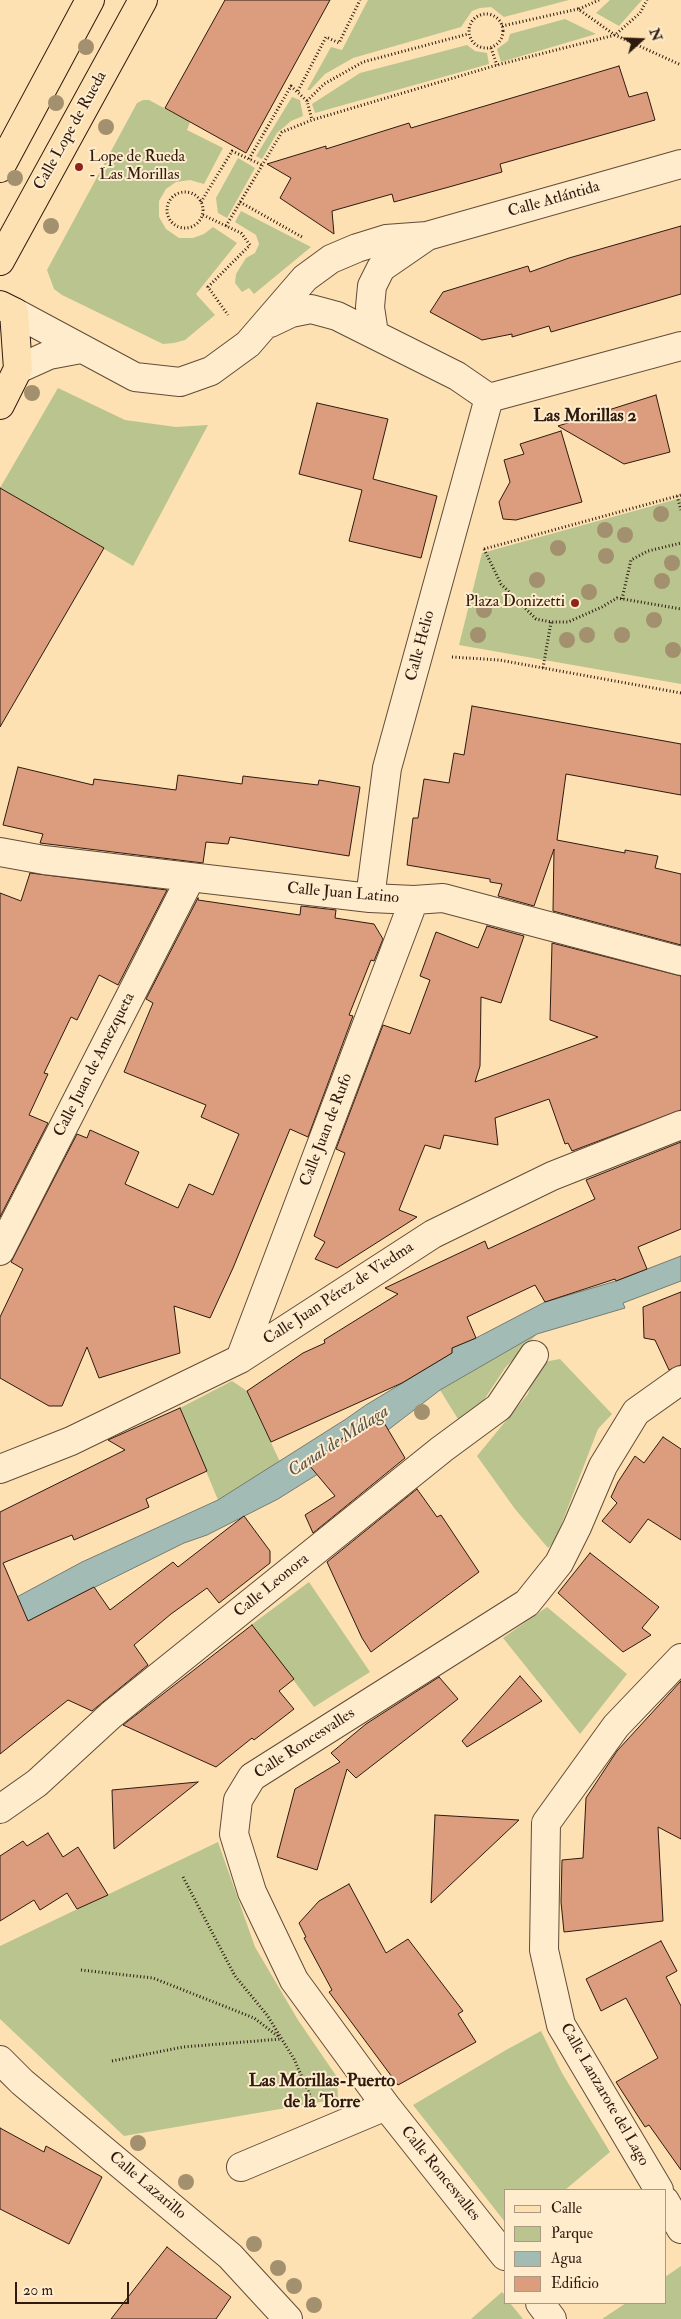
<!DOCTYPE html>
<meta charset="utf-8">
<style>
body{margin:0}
#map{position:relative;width:681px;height:2319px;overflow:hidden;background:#fde1b2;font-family:"IM FELL Double Pica",serif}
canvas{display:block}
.legend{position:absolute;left:504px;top:2189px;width:162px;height:115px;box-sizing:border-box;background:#feeccd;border:1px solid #ab9881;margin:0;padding:6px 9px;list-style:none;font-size:15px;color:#2f1a10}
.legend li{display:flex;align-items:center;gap:10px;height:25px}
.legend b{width:25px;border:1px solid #ab9881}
.north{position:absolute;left:616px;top:15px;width:50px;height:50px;-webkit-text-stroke:4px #feeccd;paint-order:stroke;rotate:70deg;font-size:14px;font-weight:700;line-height:20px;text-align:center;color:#2f1a10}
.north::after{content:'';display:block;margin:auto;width:18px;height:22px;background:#2f1a10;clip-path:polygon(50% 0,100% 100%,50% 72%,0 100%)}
.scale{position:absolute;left:15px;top:2282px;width:114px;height:22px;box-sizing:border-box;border:2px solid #2f1a10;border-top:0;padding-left:6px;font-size:15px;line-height:18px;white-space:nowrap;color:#2f1a10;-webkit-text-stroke:4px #feeccd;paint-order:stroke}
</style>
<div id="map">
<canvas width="681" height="2319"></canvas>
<ul class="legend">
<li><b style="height:6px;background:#fde1b2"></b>Calle</li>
<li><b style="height:14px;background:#bac48f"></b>Parque</li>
<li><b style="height:14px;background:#a2bcb5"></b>Agua</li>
<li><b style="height:14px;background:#db9d7e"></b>Edificio</li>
</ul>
<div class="north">N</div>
<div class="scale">20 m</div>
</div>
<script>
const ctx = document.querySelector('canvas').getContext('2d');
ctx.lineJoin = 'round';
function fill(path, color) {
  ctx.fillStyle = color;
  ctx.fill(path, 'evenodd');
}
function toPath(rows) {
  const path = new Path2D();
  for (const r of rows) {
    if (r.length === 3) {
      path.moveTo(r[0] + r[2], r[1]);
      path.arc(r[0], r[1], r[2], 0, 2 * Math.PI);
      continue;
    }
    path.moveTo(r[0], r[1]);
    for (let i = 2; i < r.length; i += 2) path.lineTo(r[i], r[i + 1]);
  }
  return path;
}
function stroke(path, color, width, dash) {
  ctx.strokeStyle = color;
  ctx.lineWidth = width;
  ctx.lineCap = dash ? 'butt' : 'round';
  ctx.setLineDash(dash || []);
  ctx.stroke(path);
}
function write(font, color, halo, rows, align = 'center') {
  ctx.font = font + ' "IM FELL Double Pica",serif';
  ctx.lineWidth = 4;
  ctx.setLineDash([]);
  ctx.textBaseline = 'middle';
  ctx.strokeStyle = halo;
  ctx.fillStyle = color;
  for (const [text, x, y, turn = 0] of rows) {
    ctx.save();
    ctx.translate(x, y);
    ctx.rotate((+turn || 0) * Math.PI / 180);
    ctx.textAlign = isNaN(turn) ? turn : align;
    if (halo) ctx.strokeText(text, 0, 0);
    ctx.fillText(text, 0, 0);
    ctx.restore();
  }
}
const green = toPath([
 [368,0,569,0,504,17,491,7,480,8,472,11,461,27,353,58,325,74,310,90,307,90,331,47,342,50],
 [610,0,642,0,619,26,596,13],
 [565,19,596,34,501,62,497,49,508,41,510,34],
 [467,45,475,51,487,53,489,64,315,113,312,104,360,73],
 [292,97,300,100,303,116,291,121,277,133,262,159,256,156],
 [143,100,149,100,190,122,187,130,223,148,204,184,190,180,176,182,166,189,159,201,159,217,166,229,179,238,193,238,204,234,213,227,237,243,196,294,215,315,185,340,174,343,163,344,62,295,54,289,47,270,137,103],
 [238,158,255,168,227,218,218,213,216,198],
 [241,211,311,247,254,294,249,288,242,292,235,283,236,274,246,258,255,253,259,244,256,235,235,222],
 [58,388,125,420,176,427,208,425,133,566,0,488],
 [681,498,681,684,459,645,482,553],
 [537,1334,505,1368,480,1406,461,1424,440,1390],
 [560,1359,612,1414,598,1429,555,1541,548,1548,515,1509,477,1456,528,1394,538,1363],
 [232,1381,247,1391,280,1462,218,1500,180,1408],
 [309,1582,370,1672,314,1707,251,1625],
 [547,1607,627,1674,580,1734,503,1638],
 [218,1842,255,1947,298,2020,337,2077,338,2099,124,2136,0,2019,0,1946],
 [541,2031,562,2073,610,2152,565,2190,505,2190,505,2222,413,2105,506,2050],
 [681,2266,681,2319,602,2319,626,2303,665,2303,665,2277],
 [502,2292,505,2295,505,2303,510,2303,523,2319,471,2319]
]);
const water = toPath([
 [681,1256,681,1281,623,1303,625,1308,537,1334,440,1390,388,1430,278,1499,207,1535,184,1543,69,1600,0,1642,0,1606,82,1562,218,1500,346,1419,366,1405,452,1353,452,1348,476,1338,545,1302,616,1281,681,1256]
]);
const building = toPath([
 [225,0,330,0,246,153,165,108,225,0],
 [619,66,629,97,647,92,655,120,500,164,502,172,449,187,394,202,392,194,332,211,334,234,280,198,291,178,267,164,326,146,326,149,409,123,411,128,619,66],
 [681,226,681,294,551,332,549,326,512,337,512,334,482,340,430,312,443,292,528,266,530,272,569,258,681,226],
 [656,395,670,452,624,464,558,426,656,395],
 [317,403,388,419,373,479,437,496,421,558,349,541,362,490,299,474,317,403],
 [561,431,582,502,516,520,503,519,499,502,510,482,504,460,524,454,520,444,561,431],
 [0,488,104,548,0,727,0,488],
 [472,706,681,744,681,795,566,774,557,840,625,853,625,850,658,856,655,868,681,874,681,945,553,911,554,849,534,906,498,896,502,884,490,882,490,879,407,865,413,818,418,818,424,779,449,783,454,753,464,755,472,706],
 [18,767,93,785,94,779,176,790,178,775,242,784,243,776,318,785,319,780,360,787,349,856,230,837,228,844,206,842,203,863,40,843,43,834,3,825,18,767],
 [30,873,167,890,118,985,99,975,77,1020,71,1017,44,1073,48,1074,29,1115,48,1123,0,1217,0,893,21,901,30,873],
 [198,898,198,900,300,915,301,906,336,910,335,918,374,924,383,939,374,961,371,960,349,1015,353,1016,308,1137,290,1129,233,1268,210,1318,174,1306,180,1353,99,1378,87,1347,62,1406,49,1406,0,1378,0,1317,23,1269,11,1262,77,1134,87,1138,90,1130,139,1152,125,1184,178,1208,189,1184,213,1195,239,1134,201,1117,206,1105,124,1072,153,1003,146,999,198,898],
 [487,926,524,936,501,1003,481,997,480,1066,475,1082,598,1037,550,1020,552,943,681,976,681,1110,572,1151,568,1143,565,1144,549,1099,495,1118,498,1145,444,1135,440,1149,425,1145,399,1210,417,1217,337,1268,315,1259,325,1242,314,1236,345,1153,336,1149,383,1025,410,1034,430,980,420,976,436,932,478,948,487,926],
 [681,1142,681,1229,638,1247,647,1269,616,1281,615,1279,545,1302,535,1285,467,1317,476,1338,452,1348,452,1353,402,1383,271,1442,247,1391,303,1353,325,1343,324,1340,398,1294,385,1288,485,1241,488,1249,595,1199,586,1180,681,1142],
 [681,1292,681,1365,669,1370,655,1340,644,1338,643,1307,681,1292],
 [180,1408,207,1471,146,1499,149,1507,74,1540,72,1535,3,1563,28,1621,94,1587,110,1610,173,1562,178,1567,244,1516,270,1551,270,1563,219,1603,207,1588,171,1614,134,1645,148,1665,92,1711,68,1700,0,1754,0,1512,125,1450,108,1440,180,1408],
 [377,1411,405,1458,313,1533,305,1515,335,1496,309,1465,377,1411],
 [663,1437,681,1449,681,1540,648,1519,630,1543,602,1521,617,1503,611,1497,618,1482,635,1456,644,1463,663,1437],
 [417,1489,437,1517,441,1515,479,1572,371,1652,362,1638,327,1562,417,1489],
 [590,1553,659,1607,642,1628,651,1635,623,1652,558,1593,590,1553],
 [252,1625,294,1679,279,1691,294,1709,254,1740,252,1738,216,1767,123,1725,252,1625],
 [520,1676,542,1701,467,1747,462,1741,520,1676],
 [439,1677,458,1699,356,1778,347,1769,317,1870,277,1857,295,1789,340,1762,331,1753,366,1724,439,1677],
 [681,1681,681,1839,658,1827,663,1921,564,1932,561,1902,562,1860,583,1858,586,1798,617,1751,681,1681],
 [198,1782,114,1849,112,1790,198,1782],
 [435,1815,519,1820,431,1903,435,1815],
 [48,1833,63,1857,78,1847,108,1895,77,1909,67,1893,40,1910,34,1900,0,1921,0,1856,23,1841,27,1846,48,1833],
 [349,1884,386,1953,408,1939,463,2011,458,2014,476,2042,398,2085,329,1992,332,1990,304,1938,306,1937,299,1923,319,1901,349,1884],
 [661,1941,677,1971,666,1977,681,2006,681,2170,649,2125,645,2127,616,2082,658,2058,626,1998,601,2011,586,1979,661,1941],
 [0,2128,44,2152,46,2146,102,2177,69,2244,0,2209,0,2128],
 [167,2247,231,2297,216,2319,111,2319,167,2247]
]);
const path = toPath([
 [579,9,599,0],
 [486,31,17],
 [502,26,578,9,615,35,681,65],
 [491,48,497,65],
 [298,91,326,37,339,43,360,0],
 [307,101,324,84,363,62,468,34],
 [249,159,291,86,307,101,312,120],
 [185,210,18],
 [201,202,232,151,262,165],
 [240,202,302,237],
 [203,215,241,233,250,245,208,287,228,315],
 [226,226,282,132,312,120,497,65,615,35,640,13,647,0],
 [677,496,681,510],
 [484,549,501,584,536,619,551,622,568,622,602,607,617,598,681,609],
 [484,549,681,495],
 [622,599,631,560,648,551,681,543],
 [452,657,499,660,681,693],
 [543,668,551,622],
 [183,1877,235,1976,267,2015,294,2059,312,2100],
 [81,1970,153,1978,254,2018,279,2037],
 [112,2061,183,2047,281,2039]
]);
const minor = toPath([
 [14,312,135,377,180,382,211,371,248,344,305,278,331,259,357,248,386,239,427,236,681,164],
 [270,323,291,313,311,309,337,316,457,376,489,398,681,346],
 [374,334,370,307,372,286,381,268,426,237],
 [18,369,49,355,81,349],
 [0,852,44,860,370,898,414,900,443,898,681,961],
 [370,898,387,768,489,398],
 [0,1251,190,879],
 [240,1359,414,900],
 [0,1469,71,1441,240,1359,433,1234,552,1176,681,1125],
 [0,1809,37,1783,111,1715,442,1449,499,1407,534,1355],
 [0,2060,22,2082,230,2256,288,2319],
 [241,2167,386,2106],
 [659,2190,561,2025,544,1950,546,1823,616,1726,681,1658],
 [665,2201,681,2229],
 [505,2256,386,2106,294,1980,252,1892,234,1834,238,1800,252,1777,527,1603,559,1563,577,1527,603,1466,636,1412,681,1380],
 [540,2303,552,2319]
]);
const major = toPath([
 [0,168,90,0],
 [0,261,143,0],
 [0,305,14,312,18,369,0,405]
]);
const trees = [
 [86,47],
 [56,103],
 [106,127],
 [15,178],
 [51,226],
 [32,393],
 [661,514],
 [605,530],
 [625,535],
 [558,548],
 [606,556],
 [672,563],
 [537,580],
 [662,581],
 [589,592],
 [484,610],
 [654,620],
 [478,635],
 [587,635],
 [622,635],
 [567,640],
 [673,650],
 [422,1412],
 [138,2143],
 [186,2182],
 [254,2244],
 [278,2268],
 [294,2286],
 [314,2305]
];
const markers = [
 [79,167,5,"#8f2418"],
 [575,603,5,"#8f2418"]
];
const streetNames = [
 ["Calle Lope de Rueda",71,131,-61],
 ["Calle Atlántida",554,200,-16],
 ["Calle Helio",421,646,-75],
 ["Calle Juan Latino",343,894,5],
 ["Calle Juan de Amezqueta",95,1065,-63],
 ["Calle Juan de Rufo",327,1130,-69],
 ["Calle Juan Pérez de Viedma",339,1294,-33],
 ["Calle Leonora",272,1586,-39],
 ["Calle Roncesvalles",305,1744,-33],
 ["Calle Lanzarote del Lago",604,2095,60],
 ["Calle Roncesvalles",440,2174,51],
 ["Calle Lazarillo",147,2186,40]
];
const poiNames = [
 ["Lope de Rueda",89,158],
 ["- Las Morillas",89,176],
 ["Plaza Donizetti",565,603,"right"]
];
const neighbourhoodNames = [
 ["Las Morillas 2",585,417],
 ["Las Morillas-Puerto",322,2082],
 ["de la Torre",322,2103]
];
const waterNames = [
 ["Canal de Málaga",339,1442,-33]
];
fill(green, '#bac48f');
fill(water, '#a2bcb5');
stroke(water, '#747b73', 1);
fill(building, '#db9d7e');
stroke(building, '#2f1a10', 1);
stroke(minor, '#624c38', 30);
stroke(major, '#2f1a10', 30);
stroke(path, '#2f1a10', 3, [1, 2.5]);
stroke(minor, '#feeccd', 28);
stroke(major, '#fde1b2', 28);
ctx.fillStyle = '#a3906e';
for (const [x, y] of trees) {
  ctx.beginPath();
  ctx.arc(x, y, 8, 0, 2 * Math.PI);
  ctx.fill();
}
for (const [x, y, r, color] of markers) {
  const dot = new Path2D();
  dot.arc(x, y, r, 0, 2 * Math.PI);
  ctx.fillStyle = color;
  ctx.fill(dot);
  stroke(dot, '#feeccd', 2);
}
write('16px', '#2f1a10', '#feeccd', streetNames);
write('16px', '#2f1a10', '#feeccd', poiNames, 'left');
write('bold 18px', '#2f1a10', '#feeccd', neighbourhoodNames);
write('italic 18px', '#57534a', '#feeccd', waterNames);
</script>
